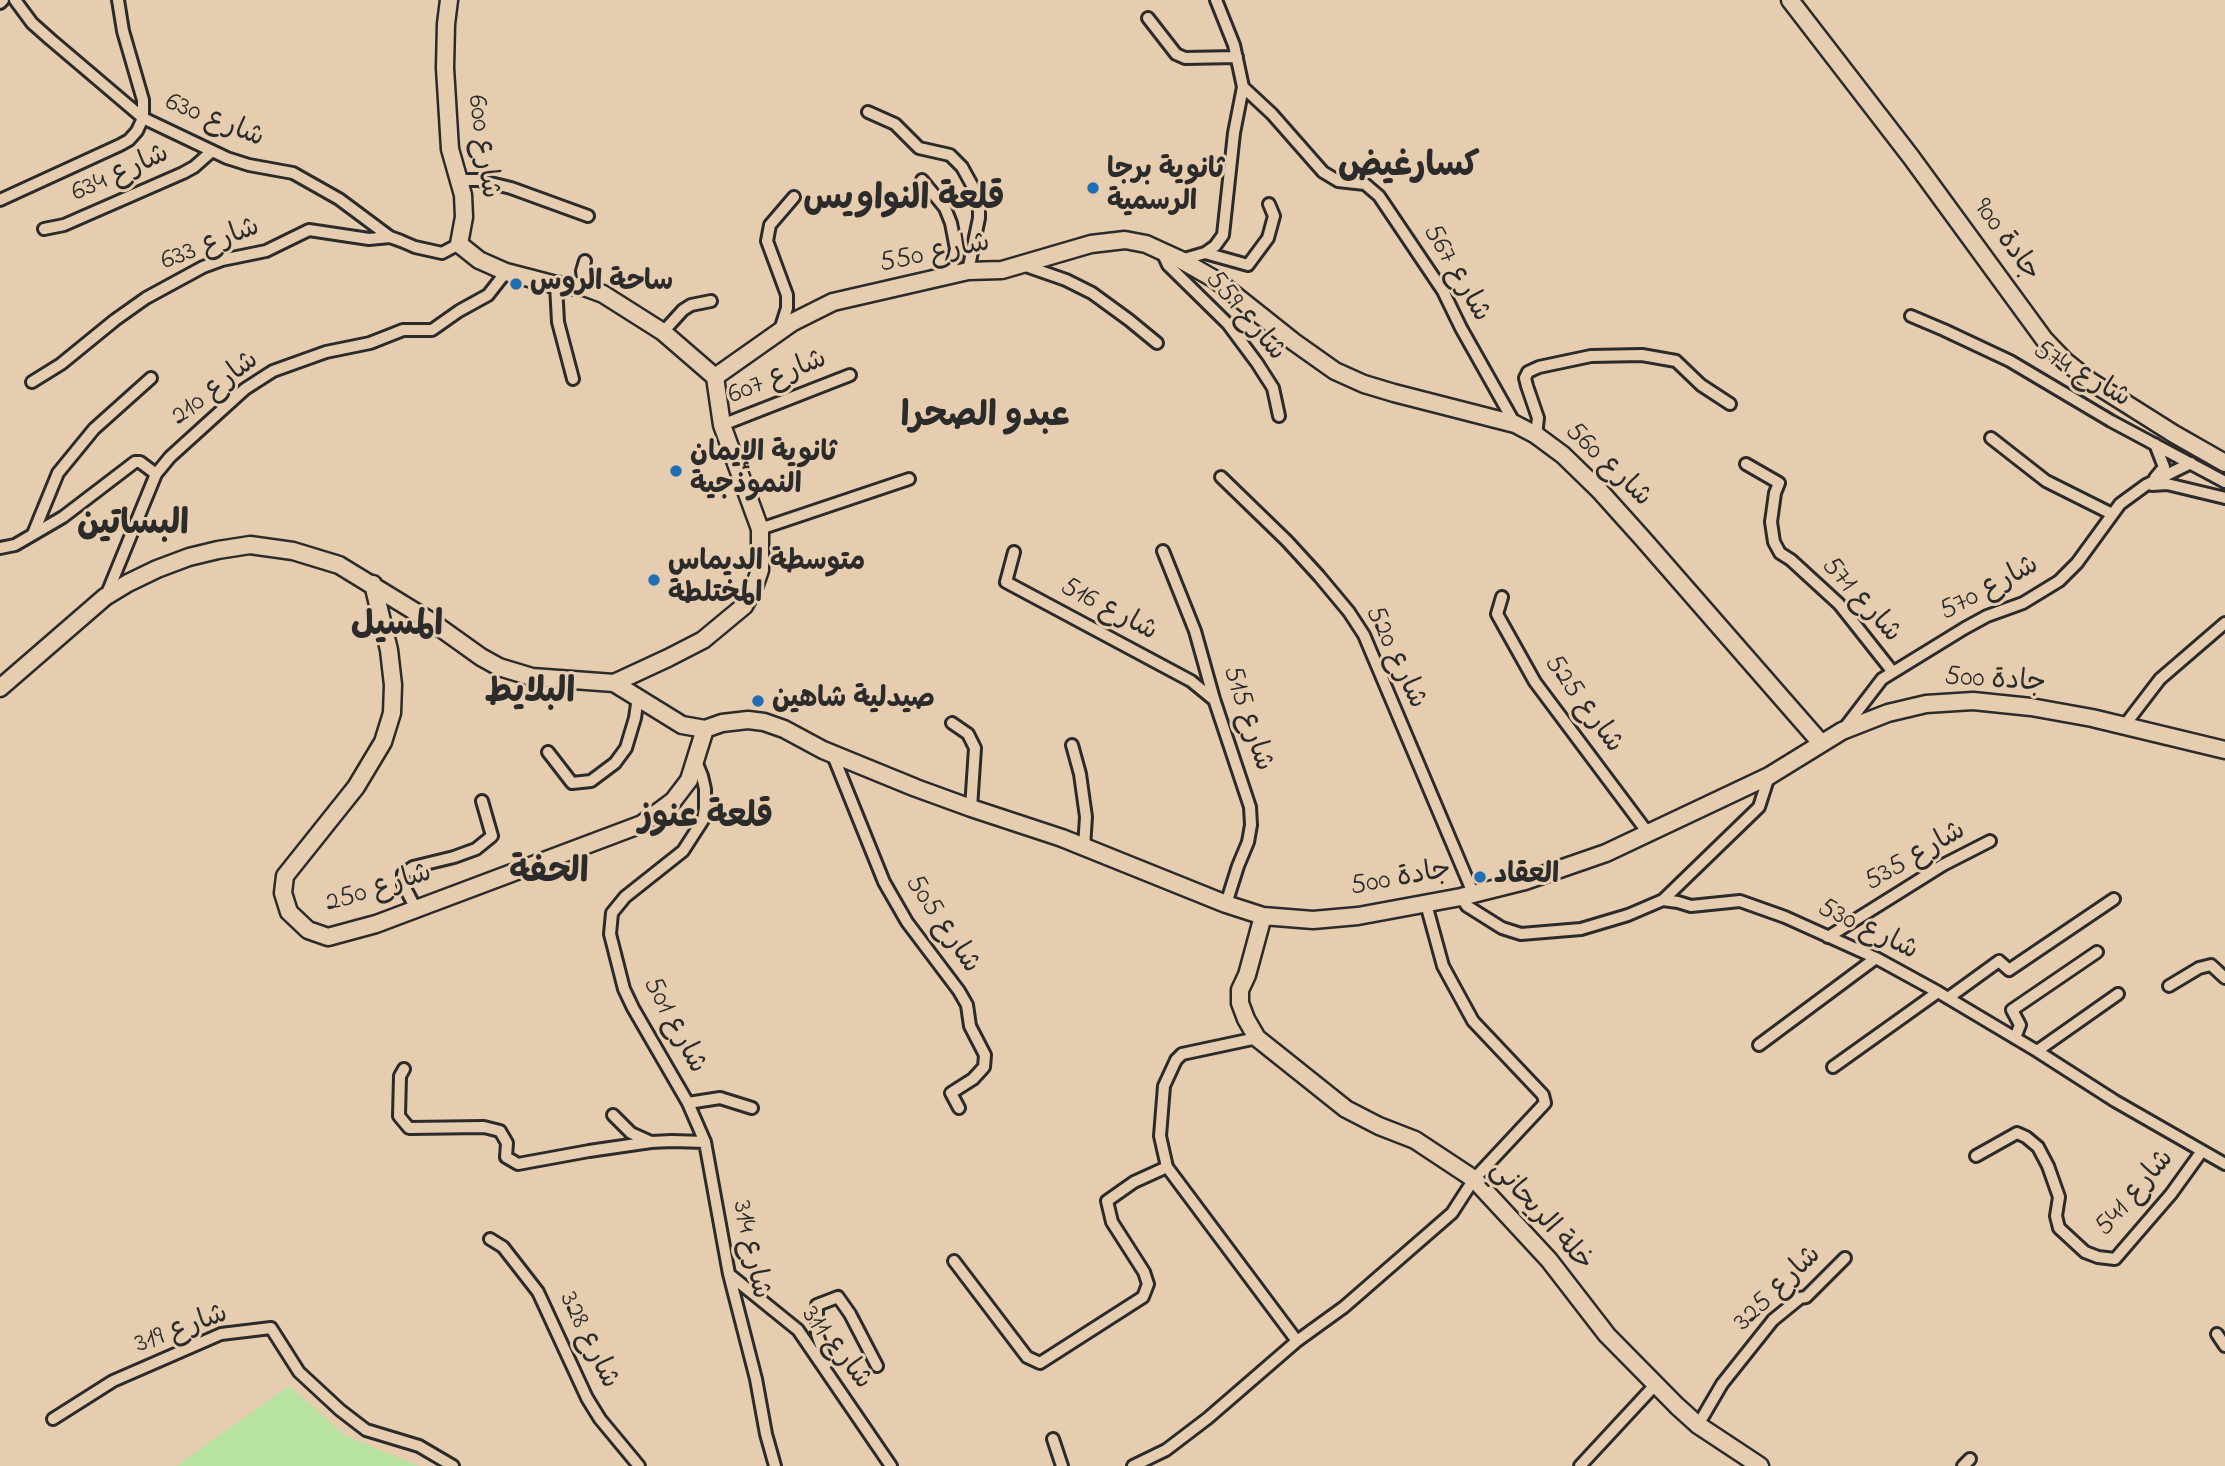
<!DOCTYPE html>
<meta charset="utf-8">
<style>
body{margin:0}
canvas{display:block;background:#e7cdaf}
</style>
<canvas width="2225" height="1466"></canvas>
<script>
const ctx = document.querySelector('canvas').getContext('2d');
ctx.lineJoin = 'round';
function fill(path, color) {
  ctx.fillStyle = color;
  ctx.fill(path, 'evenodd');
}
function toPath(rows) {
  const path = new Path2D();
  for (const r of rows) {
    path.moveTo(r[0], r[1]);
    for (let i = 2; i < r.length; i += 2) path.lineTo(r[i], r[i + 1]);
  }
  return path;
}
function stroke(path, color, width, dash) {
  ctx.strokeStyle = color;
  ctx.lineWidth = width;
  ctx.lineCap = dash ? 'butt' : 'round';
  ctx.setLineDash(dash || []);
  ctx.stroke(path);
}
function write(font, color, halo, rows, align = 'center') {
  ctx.font = font + ' "Indie Flower","Playpen Sans Arabic",sans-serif';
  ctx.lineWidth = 6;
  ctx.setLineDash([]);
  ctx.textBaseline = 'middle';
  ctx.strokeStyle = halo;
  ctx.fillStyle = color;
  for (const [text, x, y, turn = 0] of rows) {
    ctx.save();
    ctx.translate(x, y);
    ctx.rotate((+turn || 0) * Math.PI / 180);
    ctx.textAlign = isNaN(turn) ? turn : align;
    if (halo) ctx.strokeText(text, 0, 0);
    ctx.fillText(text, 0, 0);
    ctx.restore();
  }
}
const green = toPath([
 [289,1386,346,1436,419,1466,176,1466]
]);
const street = toPath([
 [15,0,32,23,50,39,143,118,227,158,249,165,293,173,339,199,390,237,401,241,415,247,442,253,459,244],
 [0,3,3,0],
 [1148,18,1176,54,1185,58,1237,57],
 [1243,87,1272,114,1323,172,1338,181,1365,184,1379,196,1443,291,1461,328,1515,424],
 [868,112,895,124,919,148,950,155,962,167,973,187,979,203,979,218,968,271],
 [459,180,478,180,511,188,588,216],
 [922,180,945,208,951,223,956,249,952,266,943,275],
 [0,200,120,145,129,140,137,131,143,118,143,100,123,31,118,0],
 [44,229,64,225,183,173,194,167,211,152],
 [1162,252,1168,265,1228,324,1257,363,1273,388,1279,416],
 [1205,253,1248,265,1268,238,1274,216,1269,204],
 [1181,260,1205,253,1215,246,1223,235,1234,133,1243,87,1234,45,1216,0],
 [1023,265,1066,280,1092,293,1129,320,1157,343],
 [556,285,558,322,573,379],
 [584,287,582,271,585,261],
 [1911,316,1944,330,2010,361,2111,421,2225,482],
 [780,330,787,308,787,295,767,241,770,225,794,197],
 [663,332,683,310,691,305,711,301],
 [32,382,61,364,115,320,146,298,203,267,222,260,266,251,309,230,369,239,390,237],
 [722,425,850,375],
 [1536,435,1538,418,1527,386,1525,378,1528,372,1539,367,1591,356,1642,355,1676,361,1701,385,1730,404],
 [1991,438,2046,481,2112,514],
 [2155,444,2164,467,2155,478],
 [1746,464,1779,483,1775,493,1771,522,1774,542,1780,553,1791,560,1839,604,1892,671],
 [1221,477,1287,541,1319,576,1349,612,1364,635,1473,893],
 [2152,485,2167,484,2225,498],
 [760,529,909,479],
 [33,534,58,473,94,429,151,378],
 [0,548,15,545,63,517,135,462,140,462,156,474],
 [1163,551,1195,631,1214,699,1250,807,1251,825,1248,842,1238,866,1226,904],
 [1014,552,1006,582,1191,681,1213,699],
 [106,596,156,474,170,457,245,389,273,371,326,352,370,343,403,330,432,330,459,311,488,295,506,272],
 [1502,597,1497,614,1535,682,1648,833],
 [952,723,968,734,975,748,971,808],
 [1846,726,1882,679,1965,628,1987,616,2023,603,2059,581,2077,563,2120,504,2146,485,2191,463],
 [2124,726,2160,679,2225,623],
 [1072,745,1080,774,1086,817,1084,847],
 [548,752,572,783,591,781,615,763,626,748,635,718,638,697],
 [832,753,884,882,907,922,959,991,967,1005,970,1026,985,1055,984,1067,973,1079,951,1093,959,1108],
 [695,759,702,776,705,789,705,808,703,820,683,851,625,897,612,913,610,934,624,989,633,1008,688,1103,705,1142,729,1274,756,1379,766,1434,775,1466],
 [1461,897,1467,906,1502,928,1521,934,1581,929,1628,915,1663,900,1678,902,1691,906,1740,901,1785,917,1876,958,1938,992,2037,1051,2115,1101,2225,1164],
 [1663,900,1759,807,1769,776],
 [416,909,403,884,403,874,413,867,454,857,476,849,492,836,482,801],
 [1828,937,1943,865,1990,841],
 [2169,986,2199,968,2211,965,2225,978],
 [1948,998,1999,961,2009,970,2114,899],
 [1257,1038,1182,1054,1176,1060,1164,1086,1160,1136,1167,1167,1297,1341],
 [2015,1038,2020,1025,2012,1010,2097,952],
 [1759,1045,1876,958],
 [2037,1051,2118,994],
 [1833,1067,1938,992],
 [404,1069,400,1076,399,1116,409,1128,484,1127,500,1131,507,1143,506,1157,518,1164,589,1151,651,1142],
 [688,1103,720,1098,752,1108],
 [613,1115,631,1133,651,1142,672,1141,705,1142],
 [1976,1156,2017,1133,2026,1137,2038,1147,2048,1166,2059,1197,2056,1216,2059,1228,2085,1252,2098,1257,2115,1259,2171,1194,2202,1151],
 [490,1239,503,1247,538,1292,587,1398,600,1419,639,1466],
 [954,1261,1027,1357,1040,1363,1143,1297,1148,1284,1144,1272,1112,1222,1107,1201,1134,1182,1167,1167],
 [730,1275,798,1330,891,1466],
 [2217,1334,2225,1346],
 [827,1363,817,1334,817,1305,838,1297,850,1314,877,1366],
 [53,1419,113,1381,221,1334,271,1328,299,1372,340,1410,366,1430,419,1446,453,1466],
 [1698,1425,1722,1384,1773,1320,1800,1298,1806,1297,1845,1258],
 [1053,1439,1062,1466],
 [1133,1466,1166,1450,1208,1418,1297,1341,1344,1307,1452,1213,1474,1179,1545,1103,1543,1095,1473,1021,1443,966,1426,904],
 [1580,1466,1656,1384],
 [1963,1466,1970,1459]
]);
const secondary = toPath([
 [449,0,446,24,445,68,450,149,463,195,464,217,459,244,479,260,506,272,556,285,584,287,603,294,663,332,715,377,722,425,760,529,760,570,753,590,744,606,703,640,668,658,614,683],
 [1790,0,1911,157,2044,339,2065,361,2090,381,2174,434,2225,463],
 [715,377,793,322,833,302,968,271,1002,270,1091,244,1125,240,1146,244,1181,260,1216,280,1294,342,1335,371,1364,384,1394,393,1515,424,1536,435,1563,455,1599,490,1643,539,1821,743],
 [373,584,389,650,393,685,392,713,383,742,356,787,285,876,283,893,289,912,308,930,328,937,376,924,642,824,673,801,689,780,705,729],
 [0,688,105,597,128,583,157,569,189,557,218,550,250,545,293,551,339,565,432,622,481,657,499,667,532,677,614,683,682,725,705,729],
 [705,729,722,723,748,720,764,722,784,729,823,750,916,788,971,808,1062,838,1226,904,1263,916,1313,920,1358,916,1461,897,1525,881,1606,853,1769,776,1842,731,1888,713,1926,704,1973,701,2031,707,2092,718,2225,750],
 [1263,916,1247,975,1240,990,1240,1003,1246,1019,1257,1038,1346,1109,1379,1126,1415,1140,1474,1179,1549,1260,1607,1335,1677,1406,1698,1425,1760,1466]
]);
const markers = [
 [1093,188,7,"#1f6fb2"],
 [516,284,7,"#1f6fb2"],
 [676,471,7,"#1f6fb2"],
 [654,580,7,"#1f6fb2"],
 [758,701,7,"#1f6fb2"],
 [1480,877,7,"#1f6fb2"]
];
const streetNames = [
 ["شارع 630",214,122,22],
 ["شارع 600",481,147,82],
 ["شارع 634",121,175,-24],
 ["جادة 900",2005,241,54],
 ["شارع 633",211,246,-21],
 ["شارع 550",935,255,-11],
 ["شارع 567",1455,274,60],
 ["شارع 559",1244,317,50],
 ["شارع 574",2081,376,30],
 ["شارع 607",778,379,-22],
 ["شارع 210",216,390,-38],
 ["شارع 560",1607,466,44],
 ["شارع 570",1990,590,-28],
 ["شارع 571",1860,601,48],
 ["شارع 516",1108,611,28],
 ["شارع 520",1394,658,65],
 ["جادة 500",1995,682,4],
 ["شارع 525",1582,705,54],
 ["شارع 515",1246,719,72],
 ["شارع 535",1916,858,-30],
 ["جادة 500",1401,880,-10],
 ["شارع 250",379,890,-17],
 ["شارع 505",941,925,56],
 ["شارع 530",1867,931,26],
 ["شارع 501",673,1026,62],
 ["شارع 541",2136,1194,-49],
 ["خلة الريحاني",1540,1217,48],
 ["شارع 314",749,1250,78],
 ["شارع 325",1779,1290,-44],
 ["شارع 319",182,1331,-20],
 ["شارع 328",587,1341,64],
 ["شارع 311",835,1349,52]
];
const poiNames = [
 ["ثانوية برجا",1107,172],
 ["الرسمية",1107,204],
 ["ساحة الروس",530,284],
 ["ثانوية الإيمان",690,455],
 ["النموذجية",690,487],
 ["متوسطة الديماس",668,564],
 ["المختلطة",668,596],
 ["صيدلية شاهين",772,701],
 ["العقاد",1494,877]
];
const districtNames = [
 ["كسارغيض",1409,169],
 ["قلعة النواويس",904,202],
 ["عبدو الصحرا",985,419],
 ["البساتين",133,527],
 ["المسيل",397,628],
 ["البلايط",530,695],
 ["قلعة عنوز",706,820],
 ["الحفة",549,875]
];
fill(green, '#b7e29f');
stroke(street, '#2b2b2b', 16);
stroke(secondary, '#2b2b2b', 21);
stroke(street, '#e7cdaf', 10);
stroke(secondary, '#e7cdaf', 16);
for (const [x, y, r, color] of markers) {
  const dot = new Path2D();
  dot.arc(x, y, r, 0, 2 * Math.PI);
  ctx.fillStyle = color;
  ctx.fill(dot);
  stroke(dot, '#e7cdaf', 2.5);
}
write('28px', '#2b2b2b', '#e7cdaf', streetNames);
write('bold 28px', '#2b2b2b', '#e7cdaf', poiNames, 'left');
write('bold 35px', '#2b2b2b', '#e7cdaf', districtNames);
</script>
